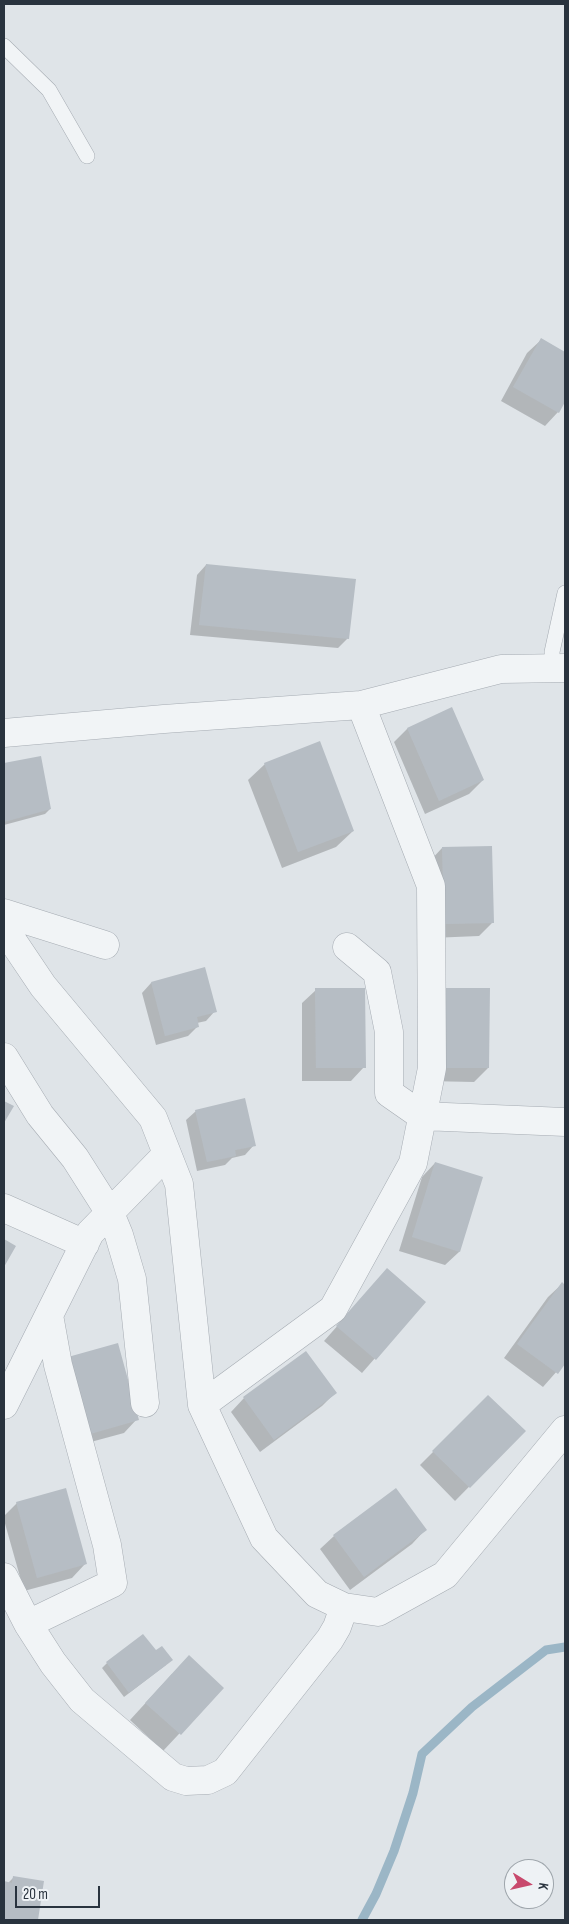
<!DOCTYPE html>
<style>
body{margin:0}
#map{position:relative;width:569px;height:1924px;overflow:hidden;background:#dfe4e8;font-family:"Sofia Sans Condensed",sans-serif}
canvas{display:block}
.frame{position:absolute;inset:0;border:5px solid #29333e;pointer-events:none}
.north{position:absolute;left:504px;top:1859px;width:50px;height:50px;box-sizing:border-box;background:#eef2f5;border:1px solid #9fa6ac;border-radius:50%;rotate:99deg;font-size:14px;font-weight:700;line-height:20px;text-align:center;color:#29333e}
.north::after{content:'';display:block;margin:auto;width:18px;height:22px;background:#c8496d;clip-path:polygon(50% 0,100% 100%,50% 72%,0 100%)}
.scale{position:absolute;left:15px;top:1886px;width:85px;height:22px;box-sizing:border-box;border:2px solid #29333e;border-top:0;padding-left:6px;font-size:15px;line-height:18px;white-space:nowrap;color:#29333e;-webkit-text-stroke:4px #eef2f5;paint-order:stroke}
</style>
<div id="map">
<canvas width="569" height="1924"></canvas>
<div class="frame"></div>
<div class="north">K</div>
<div class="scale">20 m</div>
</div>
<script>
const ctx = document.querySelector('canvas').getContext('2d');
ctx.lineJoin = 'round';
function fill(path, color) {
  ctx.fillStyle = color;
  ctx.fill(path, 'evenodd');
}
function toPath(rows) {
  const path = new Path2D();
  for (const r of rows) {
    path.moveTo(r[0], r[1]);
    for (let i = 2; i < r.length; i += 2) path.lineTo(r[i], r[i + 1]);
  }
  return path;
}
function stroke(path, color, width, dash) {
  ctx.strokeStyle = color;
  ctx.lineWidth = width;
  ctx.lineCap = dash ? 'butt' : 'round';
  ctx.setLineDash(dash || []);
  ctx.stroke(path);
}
const shadow = toPath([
 [541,340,565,353,565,399,558,412,545,426,501,401,527,353],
 [206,565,348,638,338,648,190,635,197,575],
 [452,709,483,780,469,794,425,814,394,742,407,729],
 [40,758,50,809,45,814,4,825,4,764],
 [265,764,353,831,336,847,282,868,248,780],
 [442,848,492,923,479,936,431,938,429,862],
 [204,969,215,1011,206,1021,197,1023,198,1026,188,1036,156,1045,142,993,151,983],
 [316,990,364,1067,351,1081,302,1081,302,1003],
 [426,1003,488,1068,474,1082,426,1081],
 [196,1111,254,1145,245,1155,232,1158,225,1165,197,1171,186,1120],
 [435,1163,481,1178,459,1252,445,1265,399,1251,422,1177],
 [387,1270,424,1302,362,1373,324,1341],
 [562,1284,565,1287,565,1362,543,1387,504,1358,548,1297],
 [69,1358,137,1419,124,1433,76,1446],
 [336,1392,322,1406,260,1452,231,1412,244,1398],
 [488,1397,524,1431,455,1501,420,1465],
 [17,1503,85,1564,72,1578,24,1591,4,1520,4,1516],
 [425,1530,412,1544,350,1590,320,1549,334,1536],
 [107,1663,166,1665,124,1697,102,1668],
 [172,1674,222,1688,163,1751,130,1720],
 [13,1878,43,1882,36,1920,4,1920,4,1882,8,1883]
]);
const stream = toPath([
 [362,1920,376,1894,394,1851,413,1793,422,1754,472,1707,546,1650,565,1647]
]);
const building = toPath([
 [541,338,565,352,565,402,559,413,513,387],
 [206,564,356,579,349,639,199,625],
 [452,707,484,780,439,801,407,728],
 [320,741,354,831,298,852,264,763],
 [41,756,51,809,4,822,4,763],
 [492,846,494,923,444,924,442,847],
 [205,967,217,1012,197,1017,199,1027,165,1036,151,982],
 [315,988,365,988,366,1068,316,1068],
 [440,988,490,988,489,1068,439,1068],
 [245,1098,256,1146,235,1150,236,1156,207,1162,195,1110],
 [4,1101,14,1106,4,1123],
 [435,1162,483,1177,460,1252,412,1237],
 [4,1239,16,1246,4,1267],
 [387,1268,426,1302,376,1360,336,1326],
 [562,1282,565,1285,565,1364,558,1374,517,1344],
 [118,1343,139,1420,90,1434,68,1357],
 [306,1351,337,1393,274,1440,243,1397],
 [488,1395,526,1431,470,1488,432,1451],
 [66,1488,87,1564,37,1578,16,1502],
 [396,1488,427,1530,364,1577,333,1535],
 [143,1634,156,1650,162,1646,173,1660,129,1693,106,1662],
 [189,1655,224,1688,181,1735,145,1703],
 [13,1876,44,1881,38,1920,4,1920,4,1881,12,1883]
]);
const service = toPath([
 [4,46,49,90,87,156],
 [553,668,552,652,565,593]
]);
const minor = toPath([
 [4,733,164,719,361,705,501,669,565,668],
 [4,913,105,945],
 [4,928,43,986,153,1118,179,1184,202,1405,264,1538,317,1594,344,1607,378,1612,445,1575,565,1430],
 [347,947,377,972,389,1032,389,1093,422,1116,565,1122],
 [4,1057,40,1115,75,1158,110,1213,119,1235,132,1279,145,1403],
 [4,1208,85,1244],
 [4,1405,90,1233,167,1154],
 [202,1405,333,1309,413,1163,432,1068,431,886,361,705],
 [4,1577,28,1624,53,1663,82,1700,173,1777,186,1781,208,1780,225,1772,330,1639,337,1627,344,1607],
 [28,1624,113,1583,107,1545,58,1365,49,1315]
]);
fill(shadow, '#0003');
stroke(stream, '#9bb6c6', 9);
fill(building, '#b6bdc4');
stroke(service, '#a5abb2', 16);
stroke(minor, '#a5abb2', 29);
stroke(service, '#f1f4f6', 15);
stroke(minor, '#f1f4f6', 28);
</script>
